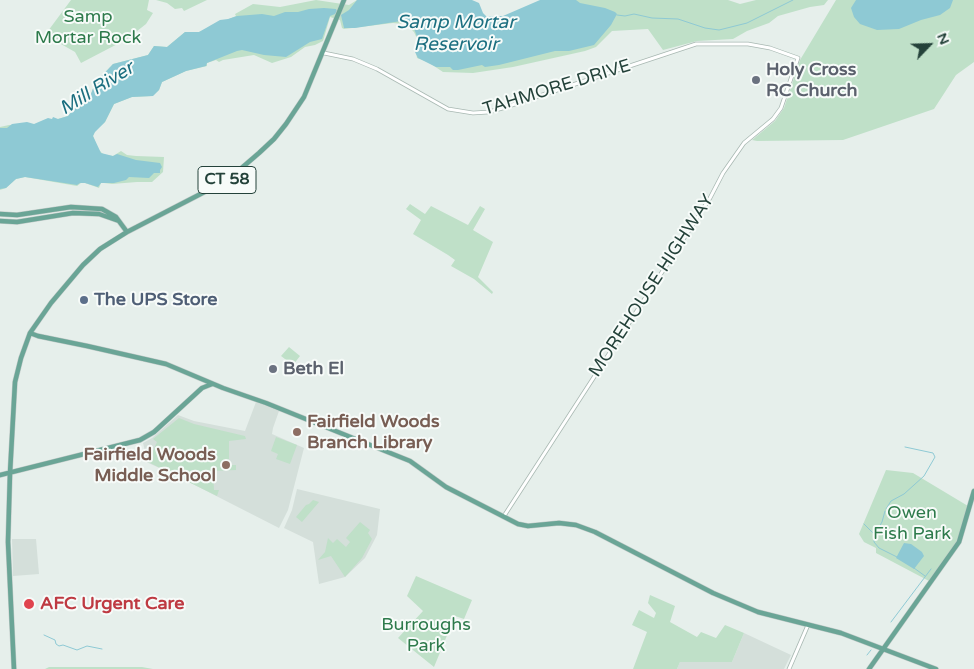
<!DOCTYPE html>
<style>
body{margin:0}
#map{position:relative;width:974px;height:669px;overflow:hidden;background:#e6efeb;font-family:"Varela Round",sans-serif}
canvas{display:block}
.north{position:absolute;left:904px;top:20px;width:50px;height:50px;-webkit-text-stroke:4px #f7fbf9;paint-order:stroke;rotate:66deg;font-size:14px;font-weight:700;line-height:20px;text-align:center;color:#24423a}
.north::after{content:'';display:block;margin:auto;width:18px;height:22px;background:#24423a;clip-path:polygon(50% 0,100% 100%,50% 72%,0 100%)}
</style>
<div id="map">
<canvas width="974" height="669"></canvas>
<div class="north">N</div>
</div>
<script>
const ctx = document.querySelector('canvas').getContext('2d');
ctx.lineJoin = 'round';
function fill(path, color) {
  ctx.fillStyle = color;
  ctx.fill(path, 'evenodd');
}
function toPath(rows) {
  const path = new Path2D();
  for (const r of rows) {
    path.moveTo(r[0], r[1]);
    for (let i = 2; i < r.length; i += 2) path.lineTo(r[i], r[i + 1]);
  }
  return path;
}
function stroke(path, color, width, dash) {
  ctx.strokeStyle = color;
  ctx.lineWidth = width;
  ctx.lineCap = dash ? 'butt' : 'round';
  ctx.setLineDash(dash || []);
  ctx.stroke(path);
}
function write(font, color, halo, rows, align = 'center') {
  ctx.font = font + ' "Varela Round",sans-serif';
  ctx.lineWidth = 4;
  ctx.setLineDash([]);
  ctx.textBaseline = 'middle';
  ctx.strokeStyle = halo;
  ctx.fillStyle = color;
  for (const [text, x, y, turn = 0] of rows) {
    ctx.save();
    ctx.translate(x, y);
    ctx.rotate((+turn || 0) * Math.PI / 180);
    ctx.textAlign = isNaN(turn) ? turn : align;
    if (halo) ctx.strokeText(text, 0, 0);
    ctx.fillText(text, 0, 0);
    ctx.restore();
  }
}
const built = toPath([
 [256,402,279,411,273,428,272,434,304,448,288,510,279,528,179,477,142,460,145,451,143,443,152,438,178,415,194,421,245,431],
 [297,489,380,509,377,535,365,558,345,577,319,584,313,542,284,528,292,510],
 [12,539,36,539,39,574,13,576],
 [744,633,791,655,784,669,677,669,680,662,732,662]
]);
const green = toPath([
 [71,0,149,0,147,10,153,13,146,24,127,39,81,63,75,52,45,35],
 [156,0,207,0,184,11,182,8,175,9,167,3],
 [316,0,349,5,357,0,451,0,487,25,546,0,728,0,740,4,756,0,828,0,824,5,810,7,778,16,769,23,747,31,733,39,697,41,663,50,648,29,612,31,596,47,585,51,513,67,473,73,443,72,428,62,417,58,416,52,420,45,414,32,404,24,393,23,344,29,342,28,340,20,330,17,323,41,315,45,305,47,291,57,272,63,254,55,223,60,219,62,216,60,207,63,207,66,186,71,162,82,159,90,152,96,132,97,114,104,105,122,95,131,93,136,98,149,104,155,113,156,121,151,127,155,136,156,164,157,163,172,152,182,137,182,112,184,104,183,101,183,99,188,85,183,81,183,77,186,25,177,16,179,6,188,0,190,0,127,9,125,41,124,68,116,85,96,91,94,95,83,113,64,148,55,154,46,167,47,185,32,199,32,208,28,236,16,235,14,253,4,280,7],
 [836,0,974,0,974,62,956,75,934,109,843,140,757,141,752,140,775,121,784,108,800,60],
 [410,204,425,214,431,206,468,225,480,206,485,209,473,230,493,242,478,277,493,292,492,294,474,279,451,266,455,260,448,255,413,234,421,220,406,209],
 [289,347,300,356,293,365,281,356],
 [179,418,194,424,245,436,246,439,229,441,229,459,227,460,227,465,236,465,236,470,213,471,214,490,219,490,217,496,148,462,157,442,153,439],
 [276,437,297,445,290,464,276,459,278,454,271,451],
 [886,470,913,473,968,506,959,537,956,544,929,581,876,553,876,548,864,542,859,534],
 [313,500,319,502,302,522,296,517,306,505,309,504],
 [360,522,370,530,368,533,372,539,362,558,345,577,331,556,318,560,325,552,328,538,333,543,337,539,346,547,350,542,346,538],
 [416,576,472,600,464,619,455,616,434,667,398,638,423,611,407,596],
 [650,595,675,606,670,622,697,637,701,632,716,638,725,625,744,633,732,662,680,662,677,669,633,669,647,632,632,625,639,610,654,618,656,613,648,603],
 [49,667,142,667,153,669,45,669]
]);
const water = toPath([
 [357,0,472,0,479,3,483,13,487,17,491,16,503,16,540,0,576,0,580,3,605,8,615,12,617,14,611,25,594,45,569,51,555,51,499,65,485,67,482,65,458,70,453,70,450,67,436,67,418,58,415,52,419,42,412,23,408,20,355,28,344,28,341,15,349,10],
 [856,0,953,0,950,8,940,15,921,20,899,29,877,30,860,24,854,17,851,8],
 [324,8,336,9,337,11,335,14,330,16,322,39,310,42,286,57,264,55,242,50,237,51,207,63,206,66,186,71,162,82,159,90,153,96,132,97,114,104,105,122,95,132,93,136,101,153,113,156,117,154,136,160,160,163,162,167,160,170,160,173,154,173,149,178,129,177,126,180,114,183,101,183,98,187,85,183,80,183,77,185,25,177,16,179,6,188,0,189,0,128,7,128,12,124,27,122,34,124,48,118,52,119,53,117,58,119,68,116,85,96,91,94,95,83,113,64,148,55,154,46,167,47,185,32,199,32,220,20,228,19,237,16,262,14,274,16,285,12,298,12,309,9],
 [904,543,911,544,922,552,924,556,914,569,896,558]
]);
const stream = toPath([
 [617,15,625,16,634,14,652,18,678,19,705,28,719,30,747,23,793,0],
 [886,509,891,501,904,494,924,476,935,457,933,453,905,447],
 [885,511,882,522,874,536,874,542,879,548,897,557],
 [864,524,874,534],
 [914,568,925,576],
 [891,622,931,569],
 [44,635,55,640,56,644,59,646,63,645,77,650,87,646,102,649],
 [867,655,871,650]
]);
const minor = toPath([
 [324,53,353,59,377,69,448,109,473,113,489,112,506,107,696,44,748,44,770,48,798,58,781,108,773,119,744,143,723,173,710,198,504,516],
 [789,669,808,625]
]);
const major = toPath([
 [0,214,17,215,71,207,102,209,116,217,127,232],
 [0,221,17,222,73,213,99,214,119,221],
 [30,333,38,336,87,346,166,364,223,388,266,403,410,461,446,487,518,524,528,526,559,523,576,525,595,532,713,593,758,612,841,633,936,669],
 [0,475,140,440,154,432,202,388,212,384],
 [14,669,8,542,10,473,15,382,21,358,30,333,51,303,83,265,100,249,127,232,218,185,230,178,259,153,274,139,286,124,304,97,344,0],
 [869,669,959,542,974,491]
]);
const markers = [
 [756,80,5,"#6b7280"],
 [84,300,5,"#5c6f8a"],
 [273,369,5,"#6b7280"],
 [297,432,5,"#8d6e63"],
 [226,465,5,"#8d6e63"],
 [29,604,6,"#e0444e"]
];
const shields = [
 [227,180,58]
];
const shieldNames = [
 ["CT 58",227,180]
];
const parkNames = [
 ["Samp",88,17],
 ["Mortar Rock",88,38],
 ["Owen",912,513],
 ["Fish Park",912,534],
 ["Burroughs",426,625],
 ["Park",426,646]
];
const worshipNames = [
 ["Holy Cross",766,70],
 ["RC Church",766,91],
 ["Beth El",283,369]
];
const streetNames = [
 ["TAHMORE DRIVE",557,88,-17],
 ["MOREHOUSE HIGHWAY",652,286,-57]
];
const serviceNames = [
 ["The UPS Store",94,300]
];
const educationNames = [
 ["Fairfield Woods",307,422],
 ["Branch Library",307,443],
 ["Fairfield Woods",216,455,"right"],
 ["Middle School",216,476,"right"]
];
const healthNames = [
 ["AFC Urgent Care",40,604]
];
const waterNames = [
 ["Samp Mortar",456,23],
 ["Reservoir",456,45],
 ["Mill River",97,89,-32]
];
fill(built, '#d4dfda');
fill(green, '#bfe0c8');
fill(water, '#8ec9d4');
stroke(stream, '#8ec9d4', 1);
stroke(minor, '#a8b8b2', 4.5);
stroke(major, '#c2cac8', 5.5);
stroke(minor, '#fff', 3);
stroke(major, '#6aa596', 4.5);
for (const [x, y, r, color] of markers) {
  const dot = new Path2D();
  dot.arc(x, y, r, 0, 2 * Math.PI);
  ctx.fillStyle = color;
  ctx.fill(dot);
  stroke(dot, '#f7fbf9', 2);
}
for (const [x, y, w] of shields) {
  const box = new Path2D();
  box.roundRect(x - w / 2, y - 13.5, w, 27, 4);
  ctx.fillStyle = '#f7fbf9';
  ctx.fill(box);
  stroke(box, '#24423a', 1);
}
write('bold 16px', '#24423a', null, shieldNames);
write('18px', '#2d7a4b', '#f7fbf9', parkNames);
write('bold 18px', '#5b616d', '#f7fbf9', worshipNames, 'left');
write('18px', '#24423a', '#f7fbf9', streetNames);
write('bold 18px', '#4e5e75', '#f7fbf9', serviceNames, 'left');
write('bold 18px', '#785e54', '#f7fbf9', educationNames, 'left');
write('bold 18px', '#be3a42', '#f7fbf9', healthNames, 'left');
write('italic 19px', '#1c6f80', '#f7fbf9', waterNames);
</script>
